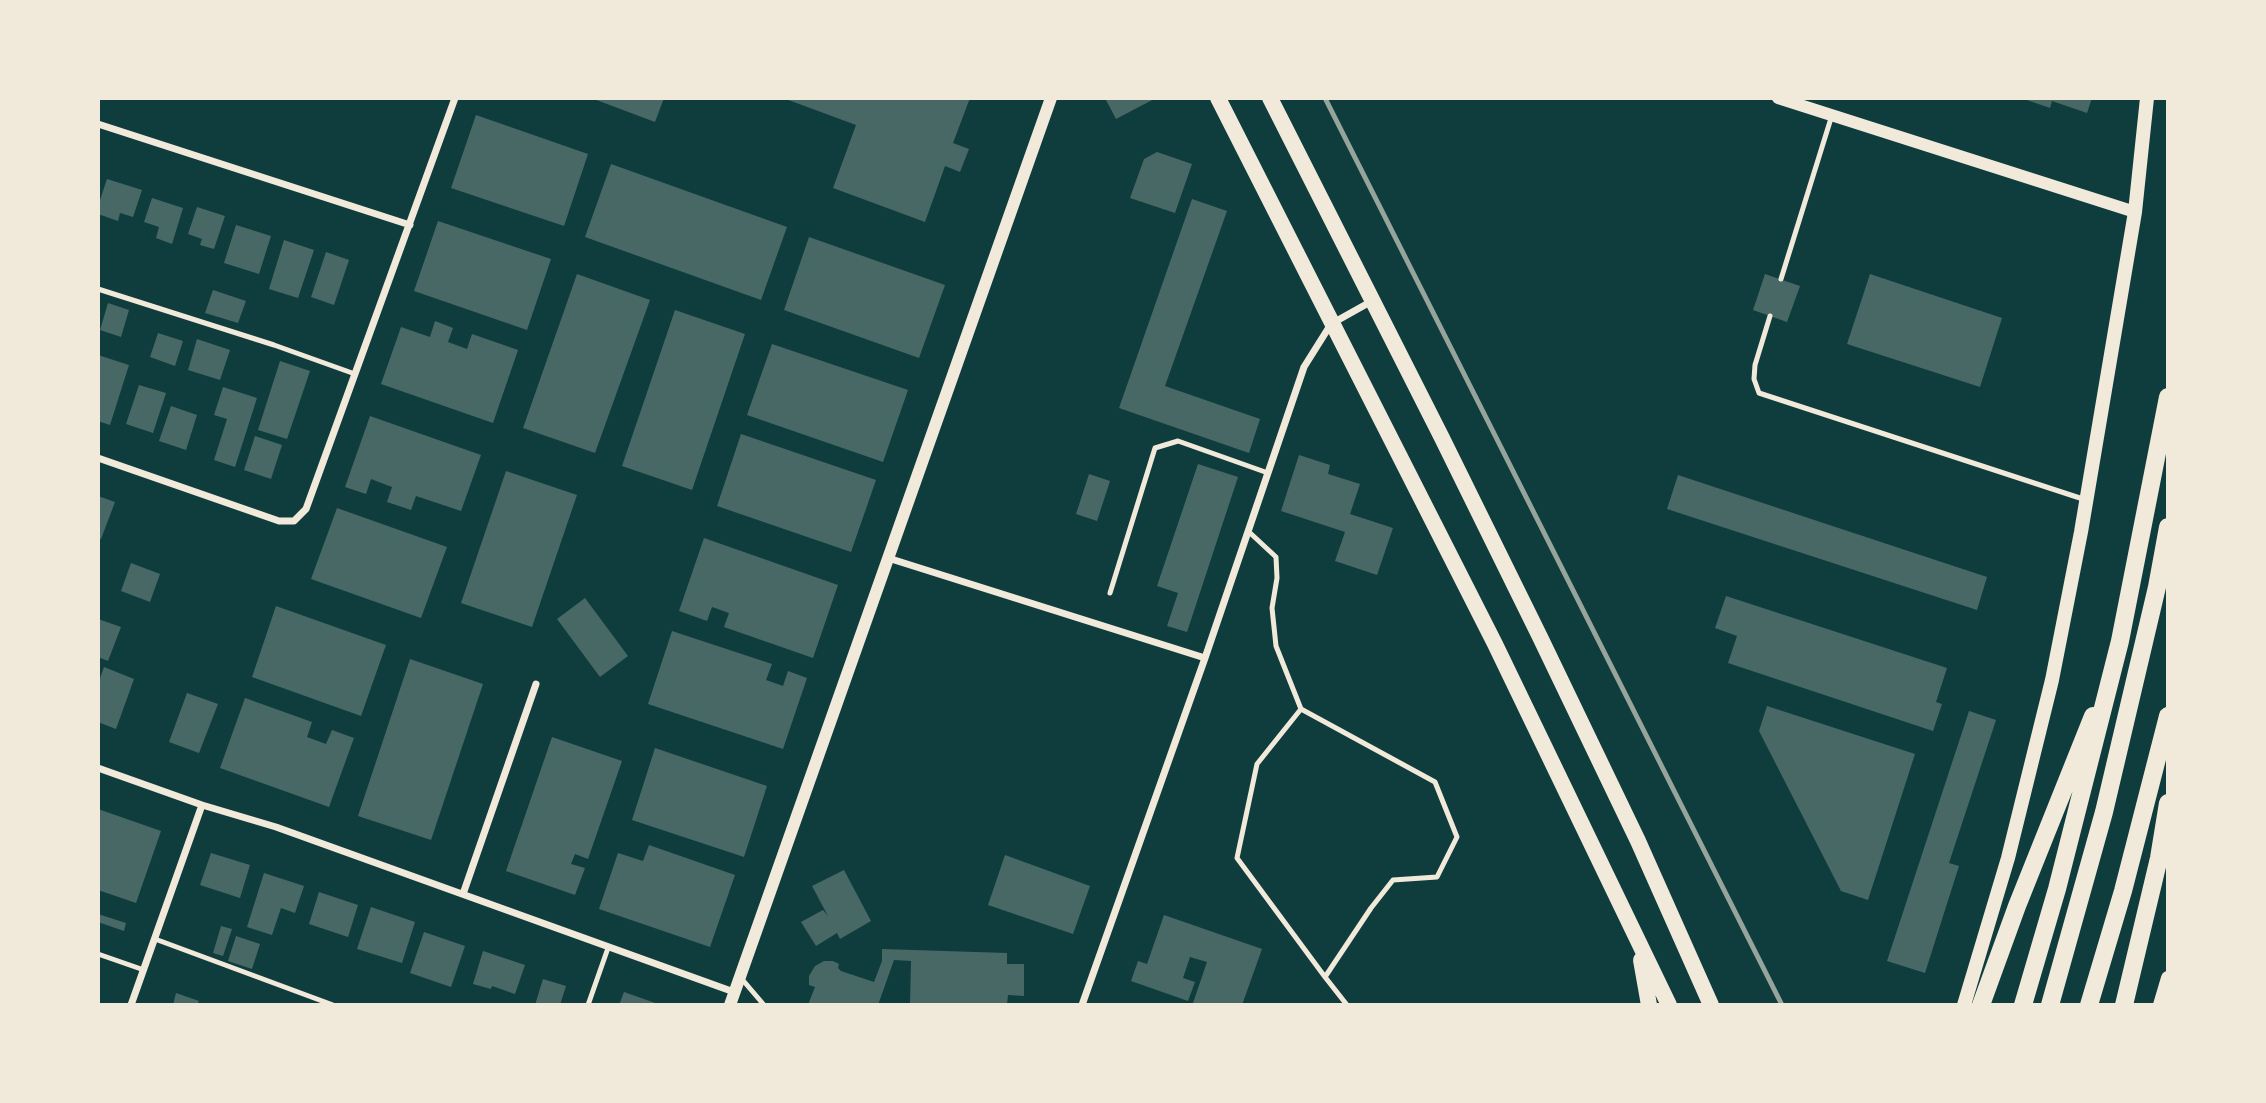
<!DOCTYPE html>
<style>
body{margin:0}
#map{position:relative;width:2266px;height:1103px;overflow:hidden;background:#0f3d3e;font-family:Lora,serif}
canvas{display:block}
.frame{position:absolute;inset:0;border:100px solid #f1e9da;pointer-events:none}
</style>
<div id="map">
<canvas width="2266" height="1103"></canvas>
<div class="frame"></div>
</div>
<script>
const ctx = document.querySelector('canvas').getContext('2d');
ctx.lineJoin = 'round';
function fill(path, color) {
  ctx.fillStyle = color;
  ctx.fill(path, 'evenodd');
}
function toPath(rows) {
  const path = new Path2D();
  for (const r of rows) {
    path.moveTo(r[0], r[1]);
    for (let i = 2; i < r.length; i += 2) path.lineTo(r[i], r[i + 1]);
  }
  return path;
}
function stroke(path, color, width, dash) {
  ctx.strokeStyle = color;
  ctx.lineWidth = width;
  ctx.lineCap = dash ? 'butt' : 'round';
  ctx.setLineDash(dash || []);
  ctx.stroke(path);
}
const building = toPath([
 [591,98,664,98,655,122],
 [783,98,970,98,953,143,969,149,960,172,945,166,925,222,833,188,856,125],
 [1105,98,1156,98,1116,119],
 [2021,98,2092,98,2087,113,2052,101,2050,108],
 [476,115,588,154,564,226,451,188],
 [1157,152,1192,164,1175,213,1130,198,1144,159],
 [611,164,787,227,761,300,585,237],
 [107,179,142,190,133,217,120,213,118,221,98,214,98,206],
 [152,198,183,208,172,244,156,238,159,227,144,222],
 [1192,199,1227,211,1165,386,1260,419,1249,453,1119,408],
 [197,207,225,216,214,249,200,245,202,239,188,234],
 [438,221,551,259,527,330,414,291],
 [236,225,271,236,259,274,224,263],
 [809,237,945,285,919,358,784,310],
 [284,240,314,250,298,298,269,289],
 [326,252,349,260,334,305,311,297],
 [577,274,650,300,595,453,523,428],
 [1765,274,1800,286,1787,322,1753,310],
 [1870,274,2002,318,1980,387,1847,344],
 [213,290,246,301,238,323,205,313],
 [108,303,129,310,121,337,100,330],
 [675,310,745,334,692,490,622,466],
 [435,321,453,328,448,342,467,349,472,334,518,350,493,423,381,384,401,327,430,337],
 [158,333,183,341,175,366,150,357],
 [197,339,230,350,220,380,188,370],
 [772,344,908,390,883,462,747,415],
 [98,355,129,365,110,425,98,421],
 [280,361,310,371,287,439,258,430],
 [139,385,166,393,153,433,126,424],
 [223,387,257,398,235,467,214,460,227,419,214,415],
 [171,406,197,415,186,450,159,441],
 [370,416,481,455,461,511,416,496,411,510,387,502,392,487,371,479,366,494,345,487],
 [741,434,876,480,851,552,717,506],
 [255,436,282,445,271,479,244,470],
 [1299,455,1330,465,1328,474,1360,484,1350,514,1393,528,1377,575,1335,561,1345,532,1281,511],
 [1198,464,1238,477,1187,632,1167,626,1178,593,1157,586],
 [506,471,577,495,532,627,461,603],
 [1089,474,1110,481,1097,521,1076,514],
 [1678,475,1987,577,1977,610,1667,509],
 [98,496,115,502,101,539,98,538],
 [337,508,447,547,421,618,311,579],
 [704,538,838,585,813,658,724,627,729,613,712,607,707,621,679,611],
 [131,563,160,574,150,602,121,591],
 [1726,596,1947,668,1936,702,1942,704,1933,731,1728,663,1737,636,1715,628],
 [585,598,628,656,600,677,557,619],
 [276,606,386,645,361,716,252,677],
 [98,619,121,627,108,661,98,657],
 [672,631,772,664,766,680,783,686,788,671,807,678,783,749,648,704],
 [410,659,483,684,431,840,358,816],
 [104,667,134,679,116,729,98,722,98,684],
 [187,693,218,704,199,753,169,742],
 [245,698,312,722,307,737,326,744,332,730,354,738,329,807,220,768],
 [1767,706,1915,754,1868,900,1841,891,1759,731],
 [1969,711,1996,720,1949,863,1959,866,1925,973,1887,961],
 [552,737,622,761,588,859,575,854,571,864,585,868,575,895,506,871],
 [655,748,767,786,744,857,632,820],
 [98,809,161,831,136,903,98,890],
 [649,845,735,875,710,947,599,909,618,853,643,861],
 [211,853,250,865,240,898,200,885],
 [1005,855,1090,886,1073,934,988,905],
 [844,870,871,921,840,939,837,933,816,946,801,922,823,910,828,916,812,886],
 [264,873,304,886,295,913,281,908,272,935,247,927],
 [319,892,358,905,348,937,309,924],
 [371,907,415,922,402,963,357,949],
 [98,914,126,923,124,931,98,922],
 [1164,915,1262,949,1242,1005,1199,1005,1193,1003,1207,962,1190,957,1183,978,1195,982,1188,1001,1131,981,1138,961,1147,964],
 [221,926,232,929,223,956,213,953],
 [424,932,465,946,451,987,410,973],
 [236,936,260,944,252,969,228,961],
 [882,949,1007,953,1007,964,1024,964,1024,996,1008,995,1007,1005,910,1005,911,961,894,960,878,1005,808,1005,815,987,809,985,809,976,815,966,824,961,833,961,839,964,838,968,841,971,874,982,882,961],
 [483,951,525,965,515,994,492,986,491,989,473,984],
 [543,979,566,986,560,1005,535,1005],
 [624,992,661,1005,619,1005],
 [176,993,199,1001,197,1005,173,1005]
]);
const service = toPath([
 [1781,279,1832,115],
 [98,289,274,345,355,374],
 [1770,316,1755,365,1754,379,1759,393,2086,500],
 [1248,531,1276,557,1277,578,1272,608,1276,646,1301,709],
 [1110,593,1155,448,1178,441,1268,473],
 [155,939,333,1005],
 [98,954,144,970],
 [1325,977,1371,908,1393,880,1437,877,1457,837,1435,782,1301,709,1257,764,1237,858,1325,977,1347,1005],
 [741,978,764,1005],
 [588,1005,608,948]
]);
const minor = toPath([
 [98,124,410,225],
 [98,458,279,521,294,521,306,509,455,98],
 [888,558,1205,658],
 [98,768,202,805,276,827,734,992],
 [463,894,536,684],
 [131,1005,202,805],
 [1082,1005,1205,658,1304,367,1331,324,1372,301]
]);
const tertiary = toPath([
 [1778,98,2135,212],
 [730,1005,1051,98]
]);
const secondary = toPath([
 [1964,1005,2008,858,2052,680,2081,532,2135,212,2147,98],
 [2160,1005,2168,978]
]);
const primary = toPath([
 [1218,98,1495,644,1669,1005],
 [1270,98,1442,438,1540,637,1638,841,1711,1005],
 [1641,960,1649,1005]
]);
const motorway = toPath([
 [1981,1005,2017,906,2093,716],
 [2023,1005,2057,889,2120,641,2168,397],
 [2050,1005,2104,812,2157,587,2168,527],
 [2089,1005,2123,891,2168,716],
 [2124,1005,2159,858,2168,803]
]);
const rail = toPath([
 [1325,98,1782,1005]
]);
fill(building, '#486865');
stroke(service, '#f1e9da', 5);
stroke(minor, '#f1e9da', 7);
stroke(tertiary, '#f1e9da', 12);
stroke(secondary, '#f1e9da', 14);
stroke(primary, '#f1e9da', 16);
stroke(motorway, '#f1e9da', 18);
stroke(rail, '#97a49c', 5);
</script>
